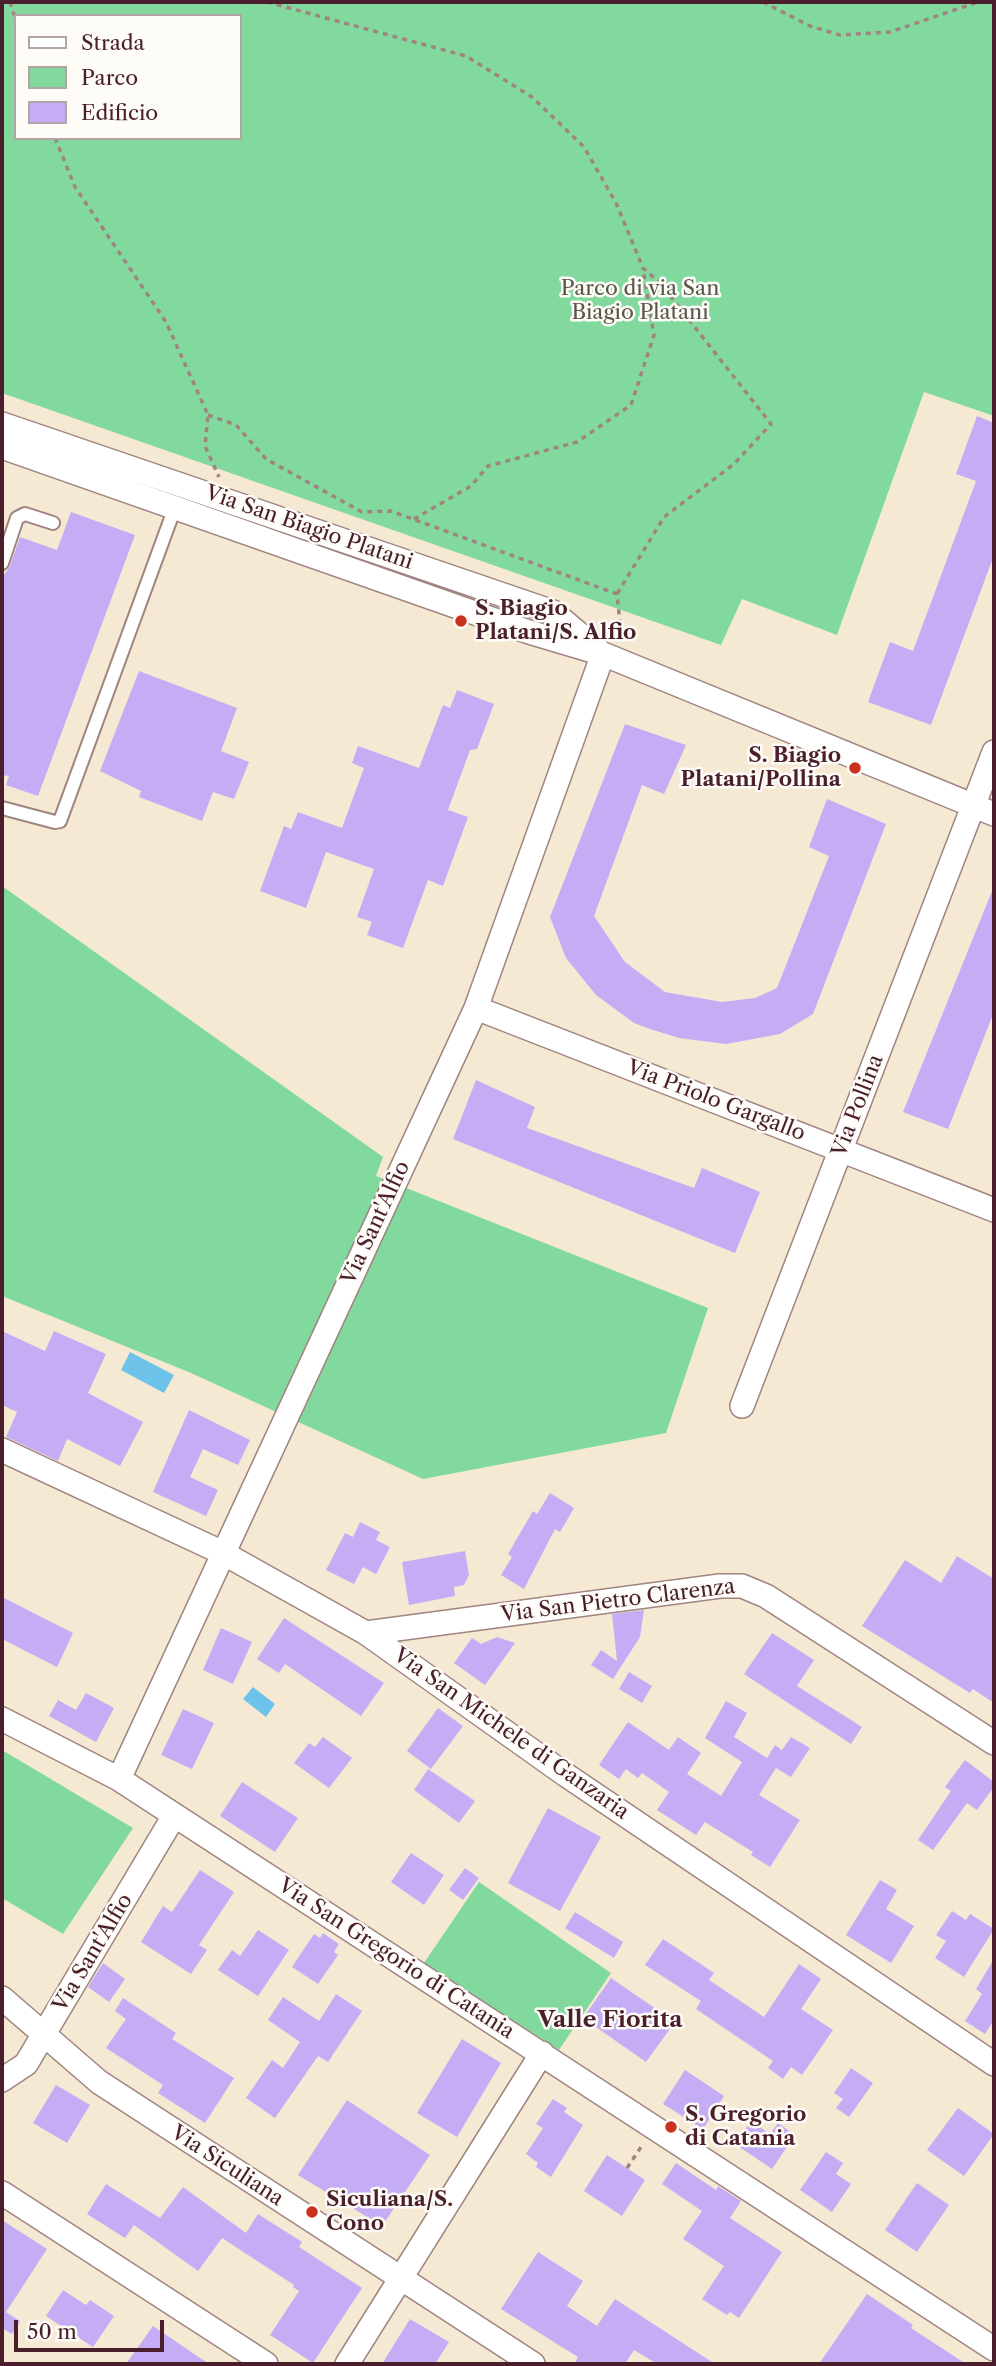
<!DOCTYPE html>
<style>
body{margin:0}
#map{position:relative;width:996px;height:2366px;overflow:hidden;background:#f5e9d4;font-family:"Libre Caslon Text",serif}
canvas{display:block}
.frame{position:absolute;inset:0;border:4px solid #4a1f2b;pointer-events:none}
.legend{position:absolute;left:14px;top:14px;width:228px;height:126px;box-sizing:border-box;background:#fdfcf7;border:2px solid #b5a4a5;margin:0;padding:9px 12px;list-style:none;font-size:21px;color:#4a1f2b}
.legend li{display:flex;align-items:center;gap:14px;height:35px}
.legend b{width:35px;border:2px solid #b5a4a5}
.scale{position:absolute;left:14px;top:2320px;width:150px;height:32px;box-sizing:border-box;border:4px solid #4a1f2b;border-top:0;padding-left:9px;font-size:21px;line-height:24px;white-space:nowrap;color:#4a1f2b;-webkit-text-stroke:5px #fdfcf7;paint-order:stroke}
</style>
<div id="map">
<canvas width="996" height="2366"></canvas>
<div class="frame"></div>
<ul class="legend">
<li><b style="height:9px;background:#fff"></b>Strada</li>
<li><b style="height:19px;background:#81d99e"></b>Parco</li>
<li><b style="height:19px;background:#c4adf4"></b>Edificio</li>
</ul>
<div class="scale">50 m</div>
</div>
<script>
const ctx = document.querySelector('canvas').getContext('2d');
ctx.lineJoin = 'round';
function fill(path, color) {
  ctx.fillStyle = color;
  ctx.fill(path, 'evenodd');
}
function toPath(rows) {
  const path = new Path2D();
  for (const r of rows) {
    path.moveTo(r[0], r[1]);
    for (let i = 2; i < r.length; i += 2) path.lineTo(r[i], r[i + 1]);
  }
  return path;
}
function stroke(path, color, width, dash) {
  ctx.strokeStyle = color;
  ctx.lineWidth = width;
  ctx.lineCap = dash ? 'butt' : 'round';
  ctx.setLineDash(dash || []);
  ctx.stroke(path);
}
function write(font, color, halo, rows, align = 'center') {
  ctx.font = font + ' "Libre Caslon Text",serif';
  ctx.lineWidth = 5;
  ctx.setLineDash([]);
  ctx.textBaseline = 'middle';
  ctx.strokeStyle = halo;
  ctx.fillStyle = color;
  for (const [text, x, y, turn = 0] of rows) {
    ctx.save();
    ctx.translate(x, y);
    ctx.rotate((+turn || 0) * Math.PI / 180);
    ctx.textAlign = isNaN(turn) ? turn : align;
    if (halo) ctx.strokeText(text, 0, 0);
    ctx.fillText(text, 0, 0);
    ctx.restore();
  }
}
const green = toPath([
 [2,2,994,2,994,416,924,392,837,635,742,599,721,645,2,393],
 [16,16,240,16,240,138,16,138],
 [2,886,383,1157,376,1176,708,1308,666,1433,423,1479,191,1373,2,1296],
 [2,1750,133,1828,63,1934,2,1898],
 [479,1882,611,1973,559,2050,424,1963]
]);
const water = toPath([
 [130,1352,174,1375,164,1393,121,1370],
 [253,1687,275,1704,266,1717,243,1699]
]);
const building = toPath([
 [977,416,994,423,994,555,931,725,868,702,890,642,913,651,976,481,956,474],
 [71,512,135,535,38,796,6,785,9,776,2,775,2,578,10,566,20,537,57,550],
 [139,671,237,708,221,751,249,762,234,799,213,792,202,821,139,797,141,791,100,771],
 [457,690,494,704,477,749,470,750,448,810,468,817,443,886,428,880,403,948,367,935,372,922,357,917,374,869,326,852,306,908,260,891,284,826,291,829,298,812,342,828,364,768,352,763,358,746,419,768,443,705,450,708],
 [625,724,686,745,664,794,642,785,594,916,625,962,665,992,722,1002,755,998,777,988,829,856,809,847,827,799,886,824,813,1014,780,1034,726,1044,679,1038,650,1029,634,1023,596,995,566,958,550,917],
 [994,886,994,1012,948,1129,903,1112],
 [476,1080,535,1107,527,1128,694,1188,702,1168,760,1192,735,1253,453,1139],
 [2,1331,45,1351,54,1331,106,1354,88,1393,143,1422,120,1466,67,1439,58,1461,6,1437,17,1412,2,1405],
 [189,1410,250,1440,238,1465,203,1449,190,1477,218,1490,206,1516,153,1492],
 [550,1493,574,1508,560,1532,555,1529,524,1589,501,1575,512,1557,508,1554,533,1511,537,1514],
 [360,1522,380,1532,376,1540,390,1547,376,1574,363,1567,354,1584,326,1570,345,1533,353,1537],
 [465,1551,469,1575,464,1585,454,1587,455,1596,409,1605,402,1562],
 [957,1556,994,1579,994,1703,973,1689,970,1693,862,1626,905,1560,941,1583],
 [2,1597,73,1633,57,1667,2,1639],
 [644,1610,640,1637,613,1679,591,1665,601,1650,617,1661,612,1614],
 [284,1618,384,1683,361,1716,285,1664,279,1673,257,1659],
 [221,1628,252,1642,233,1684,203,1670],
 [772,1633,814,1660,797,1686,862,1727,851,1744,744,1674],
 [497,1637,515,1643,485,1685,454,1663,472,1638,481,1644],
 [629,1672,652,1686,642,1703,619,1689],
 [86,1693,114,1708,96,1742,49,1716,58,1700,76,1710],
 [726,1701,747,1713,734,1737,767,1758,775,1745,782,1750,791,1737,810,1748,791,1777,776,1768,759,1795,800,1820,770,1867,751,1855,753,1852,705,1822,696,1835,657,1810,669,1792,642,1773,638,1778,626,1769,619,1779,599,1765,628,1722,669,1750,678,1737,701,1753,687,1774,721,1796,742,1762,705,1738],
 [438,1708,463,1726,431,1769,407,1751],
 [183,1709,214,1723,192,1769,161,1755],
 [323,1737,352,1758,329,1788,294,1763,309,1743,315,1747],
 [965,1760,994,1782,994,1787,977,1810,967,1803,933,1850,918,1840,951,1791,945,1787],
 [428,1769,475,1801,459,1823,414,1790],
 [242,1782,298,1818,275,1852,220,1816],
 [548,1808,601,1837,560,1911,508,1883],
 [411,1853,444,1875,424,1905,391,1882],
 [465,1868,479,1878,463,1900,449,1890],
 [200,1870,234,1892,199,1945,207,1950,191,1974,141,1942,163,1906,172,1912],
 [880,1880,897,1890,886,1909,914,1926,891,1963,846,1935],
 [952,1911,966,1920,970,1914,994,1929,964,1977,935,1958,946,1941,936,1935],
 [575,1912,623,1942,614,1958,565,1928],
 [258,1930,289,1950,258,1996,218,1970,232,1950,240,1956],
 [323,1933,339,1944,334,1952,338,1955,318,1984,292,1967,314,1934,320,1938],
 [663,1939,714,1973,709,1980,764,2017,799,1964,821,1979,801,2009,833,2030,802,2075,791,2067,783,2079,768,2068,773,2061,696,2009,701,2001,645,1965],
 [994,1959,994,2020,985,2034,965,2021,982,1994,976,1989],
 [103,1963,125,1979,109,2002,88,1987],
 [611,1978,675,2022,646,2062,583,2018],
 [336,1994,362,2011,328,2062,318,2056,275,2118,246,2098,272,2060,283,2068,300,2042,268,2020,283,1997,319,2021],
 [123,1998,176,2033,172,2039,234,2078,205,2123,158,2093,163,2085,106,2048,126,2019,115,2011],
 [462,2039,501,2063,457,2137,417,2113],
 [851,2068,873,2083,849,2117,836,2108,843,2099,834,2093],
 [685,2070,724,2096,703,2129,663,2104],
 [56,2085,90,2105,67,2143,33,2123],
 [553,2099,567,2108,564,2112,583,2125,551,2177,536,2167,538,2163,526,2154,543,2128,536,2124],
 [347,2100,430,2155,382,2226,298,2175],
 [958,2108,994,2134,964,2176,927,2150],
 [751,2121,770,2134,778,2123,795,2135,772,2169,735,2144],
 [826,2152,843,2163,836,2174,851,2184,832,2212,800,2190],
 [607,2155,645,2180,622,2216,584,2191],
 [676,2163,716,2190,718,2186,741,2201,730,2218,782,2252,739,2318,730,2312,727,2315,702,2299,724,2266,683,2239,702,2211,662,2184],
 [917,2183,949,2205,917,2252,885,2230],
 [106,2184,160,2218,183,2187,246,2233,258,2214,302,2242,299,2247,362,2288,313,2363,270,2335,299,2291,293,2287,294,2285,222,2238,198,2271,134,2225,125,2238,87,2214],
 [2,2220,47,2249,6,2312,20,2321,12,2334,2,2328],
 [538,2252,583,2281,567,2306,597,2326,615,2299,715,2364,657,2364,634,2350,625,2364,574,2364,578,2357,501,2309],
 [63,2290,86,2305,90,2300,114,2316,93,2347,46,2316],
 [867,2294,913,2325,911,2328,966,2364,819,2364],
 [410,2319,449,2342,435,2364,382,2364],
 [153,2326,209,2364,126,2364]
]);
const path = toPath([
 [10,2,16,21],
 [267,2,466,56,532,97,584,147,616,203,643,268,660,283,771,424,734,464,664,517,617,594],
 [763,2,810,26,840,35,890,32,978,2],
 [55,138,75,187,166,322,208,415,205,446,219,477],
 [208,415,236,425,266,459,362,512,391,511,617,594,620,623],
 [414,519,471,486,488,466,577,442,631,405,654,335,643,269],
 [627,2168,643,2144]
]);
const lane = toPath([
 [2,563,17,518,25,514,53,523],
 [2,808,55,822,60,821,174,510]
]);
const street = toPath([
 [2,424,553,612,598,650],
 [2,447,529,632,603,654,994,814],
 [476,1008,994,1210],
 [742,1406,994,752],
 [2,1450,223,1553,366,1633,566,1775,994,2064],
 [366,1633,720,1586,742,1586,766,1596,994,1743],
 [2,1719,119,1779,994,2349],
 [119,1779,476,1008,603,654],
 [2,1998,99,2082,533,2364],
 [2,2080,26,2064,174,1816],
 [2,2193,266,2364],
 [347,2364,542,2053]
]);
const markers = [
 [461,621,7,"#c8321e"],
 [855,768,7,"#c8321e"],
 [671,2127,7,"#c8321e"],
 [312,2212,7,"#c8321e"]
];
const parkNames = [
 ["Parco di via San",640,289],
 ["Biagio Platani",640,313]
];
const streetNames = [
 ["Via San Biagio Platani",309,528,19],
 ["Via Priolo Gargallo",716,1101,21],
 ["Via Pollina",858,1106,-69],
 ["Via Sant'Alfio",376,1223,-65],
 ["Via San Pietro Clarenza",618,1601,-7],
 ["Via San Michele di Ganzaria",511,1734,35],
 ["Via Sant'Alfio",93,1953,-59],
 ["Via San Gregorio di Catania",396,1959,33],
 ["Via Siculiana",227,2166,33]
];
const poiNames = [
 ["S. Biagio",475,609],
 ["Platani/S. Alfio",475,633],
 ["S. Biagio",841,756,"right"],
 ["Platani/Pollina",841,780,"right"],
 ["S. Gregorio",685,2115],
 ["di Catania",685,2139],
 ["Siculiana/S.",326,2200],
 ["Cono",326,2224]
];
const neighbourhoodNames = [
 ["Valle Fiorita",610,2020]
];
fill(green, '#81d99e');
fill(water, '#6ec3ea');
fill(building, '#c4adf4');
stroke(lane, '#a08480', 16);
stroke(street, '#a08480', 26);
stroke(path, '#a08480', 3.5, [5, 5]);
stroke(lane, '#fff', 12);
stroke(street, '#fff', 23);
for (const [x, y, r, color] of markers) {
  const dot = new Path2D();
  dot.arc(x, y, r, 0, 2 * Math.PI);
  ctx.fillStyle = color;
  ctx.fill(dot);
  stroke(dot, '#fdfcf7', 2.5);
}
write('21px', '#5a574e', '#fdfcf7', parkNames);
write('21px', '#4a1f2b', '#fdfcf7', streetNames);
write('bold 21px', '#4a1f2b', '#fdfcf7', poiNames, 'left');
write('bold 23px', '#4a1f2b', '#fdfcf7', neighbourhoodNames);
</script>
